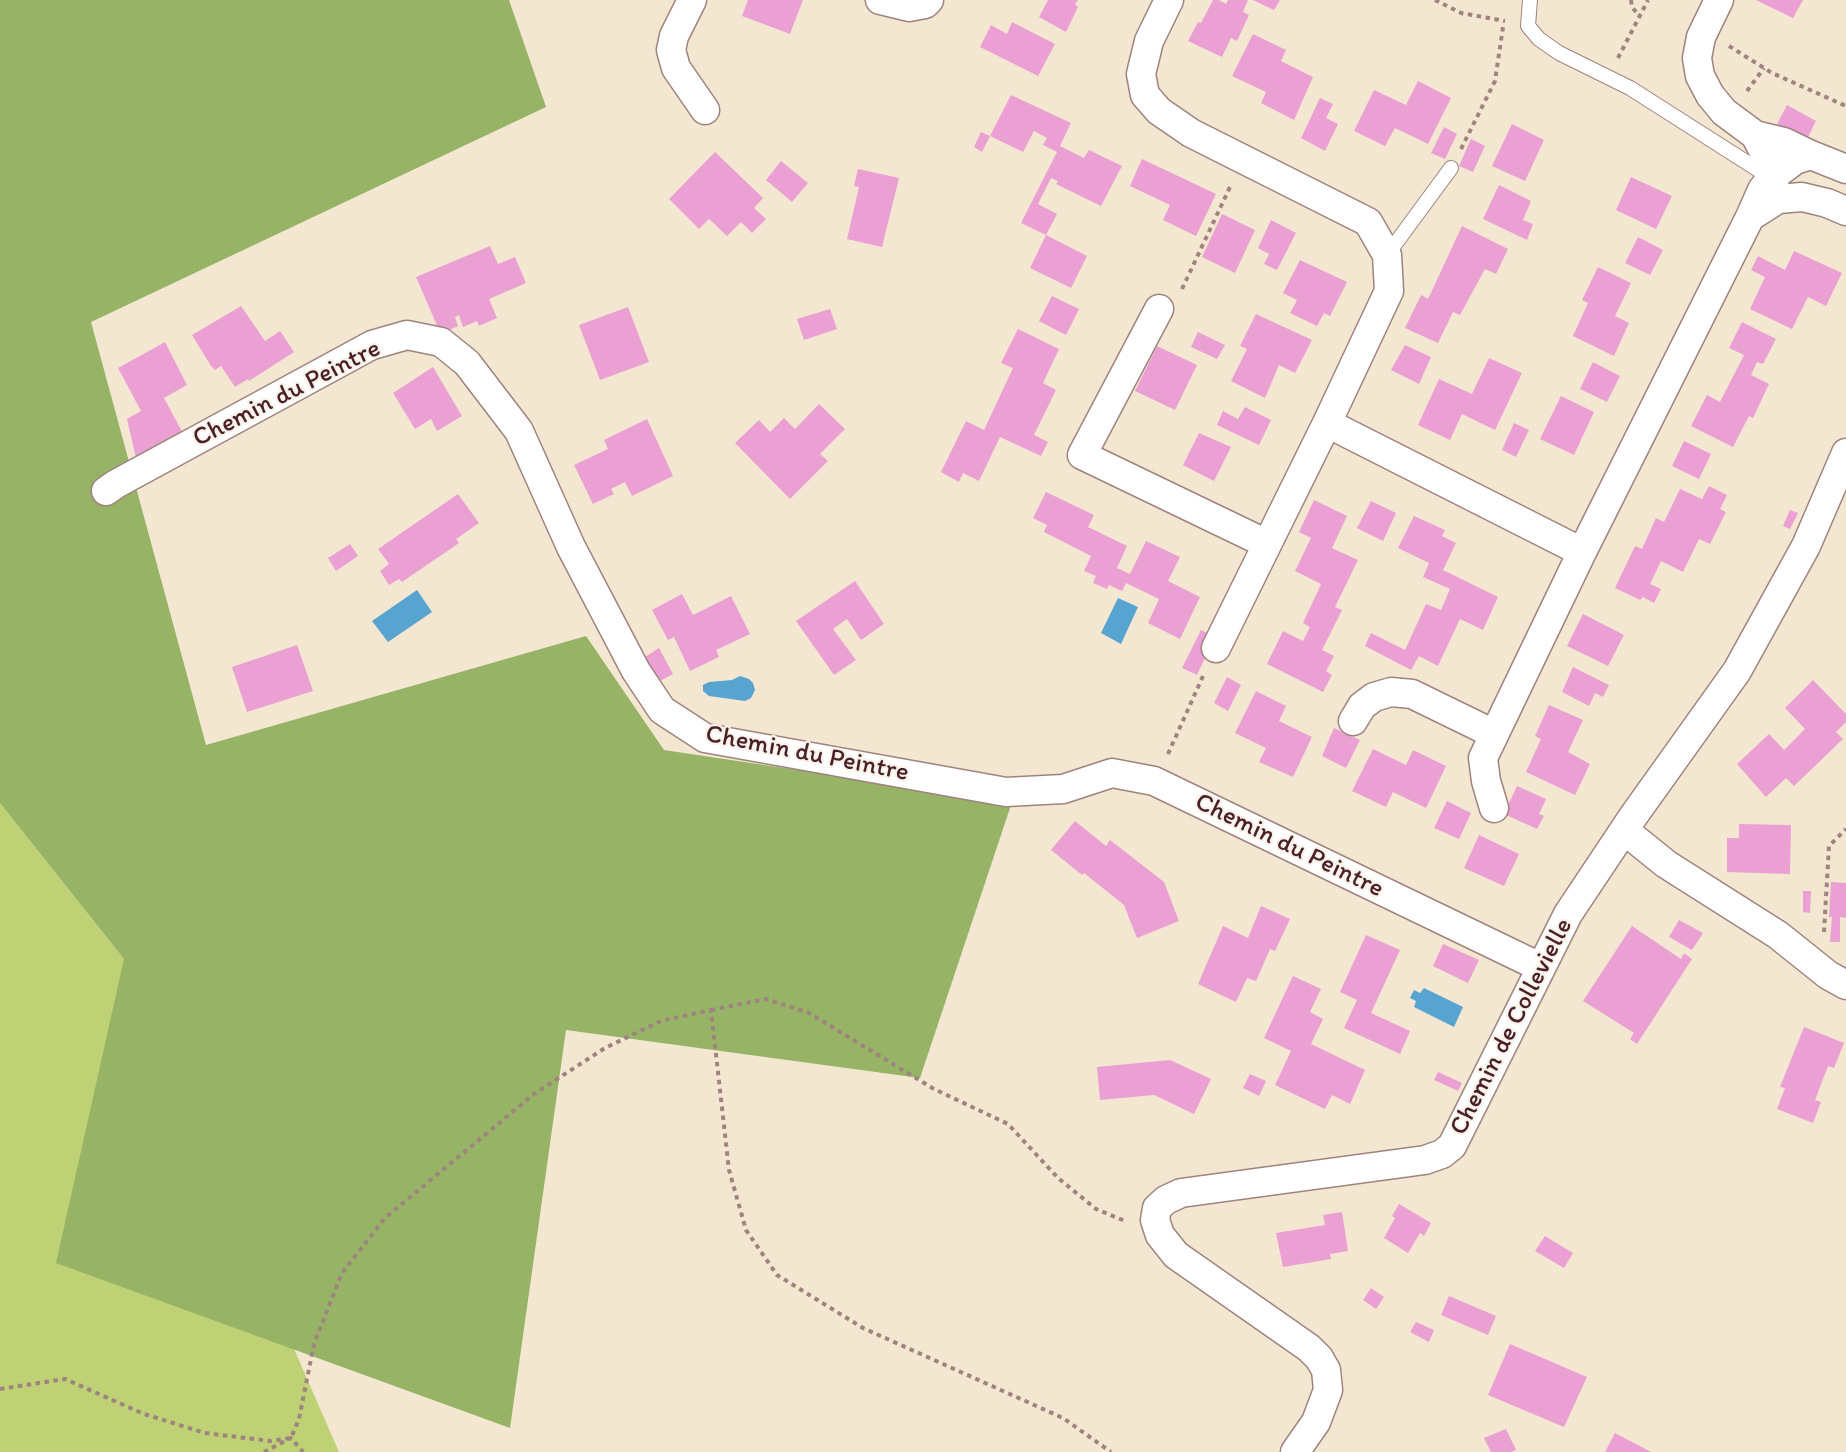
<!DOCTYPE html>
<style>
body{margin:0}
canvas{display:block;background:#f4e7d1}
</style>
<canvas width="1846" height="1452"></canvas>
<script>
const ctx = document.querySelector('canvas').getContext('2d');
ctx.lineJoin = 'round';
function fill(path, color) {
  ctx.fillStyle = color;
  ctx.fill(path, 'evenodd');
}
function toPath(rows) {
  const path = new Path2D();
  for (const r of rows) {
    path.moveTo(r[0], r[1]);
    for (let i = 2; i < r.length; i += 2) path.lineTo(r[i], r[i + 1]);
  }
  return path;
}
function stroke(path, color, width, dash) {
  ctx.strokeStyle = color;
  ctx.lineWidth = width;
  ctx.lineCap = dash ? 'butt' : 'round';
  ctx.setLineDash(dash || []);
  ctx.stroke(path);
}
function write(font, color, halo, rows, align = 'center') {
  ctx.font = font + ' Itim,sans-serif';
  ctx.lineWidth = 4.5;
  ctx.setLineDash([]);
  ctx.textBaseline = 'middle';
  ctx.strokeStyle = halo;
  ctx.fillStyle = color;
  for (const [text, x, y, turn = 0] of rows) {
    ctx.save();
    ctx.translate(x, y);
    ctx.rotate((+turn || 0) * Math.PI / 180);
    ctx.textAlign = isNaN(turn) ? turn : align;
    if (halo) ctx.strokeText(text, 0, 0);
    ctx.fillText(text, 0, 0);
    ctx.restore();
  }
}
const green = toPath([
 [0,803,124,959,339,1452,0,1452]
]);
const forest = toPath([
 [0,0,509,0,546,107,91,322,206,745,586,636,664,750,1012,802,920,1078,566,1030,510,1428,56,1263,124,959,0,803]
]);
const water = toPath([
 [417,590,432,612,388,642,372,621],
 [1118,598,1138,607,1121,644,1101,633],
 [740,676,749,679,753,683,755,690,751,698,745,701,709,696,703,691,703,685,709,682,732,680],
 [1424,988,1463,1007,1454,1027,1414,1007,1416,1001,1410,998,1414,990,1420,993]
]);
const building = toPath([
 [748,0,803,0,790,34,742,16],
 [1048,0,1078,0,1075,4,1078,7,1066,32,1039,17],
 [1213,0,1219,0,1226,4,1228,0,1248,0,1243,12,1249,15,1237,41,1231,38,1222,57,1188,41,1198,22,1201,23],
 [1253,0,1280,0,1274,10],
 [1756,0,1803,0,1793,18],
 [1012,22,1055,44,1038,76,980,47,991,25,1007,34],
 [1253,34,1286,50,1281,61,1313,77,1294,120,1261,103,1266,92,1232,76],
 [1418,81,1451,98,1428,144,1395,128,1385,146,1354,131,1374,90,1406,105],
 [1011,95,1071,123,1060,146,1084,158,1089,150,1122,166,1101,206,1056,184,1058,181,1051,178,1038,204,1057,214,1046,235,1021,223,1057,152,1043,145,1047,138,1034,131,1023,152,990,136],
 [1320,98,1333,104,1326,118,1338,124,1325,151,1301,138],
 [1787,105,1816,121,1807,139,1777,124],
 [1512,124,1544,140,1525,181,1492,166],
 [1444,127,1457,134,1445,159,1431,153],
 [981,132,990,136,982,152,974,147],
 [1471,139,1485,146,1473,172,1459,166],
 [715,152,763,198,754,208,766,219,752,233,741,222,727,236,709,219,699,229,669,199],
 [1142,159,1216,194,1196,236,1163,220,1170,205,1130,186],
 [781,161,808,183,792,202,766,180],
 [858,169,899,178,882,247,847,239,859,187,854,186],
 [1631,177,1672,196,1656,229,1616,210],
 [1499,185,1531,201,1523,220,1533,224,1527,240,1483,219],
 [1222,214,1255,230,1235,273,1202,257],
 [1271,220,1296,233,1277,270,1264,264,1269,254,1258,248],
 [1462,226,1508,249,1496,274,1485,269,1460,315,1453,312,1438,343,1405,328,1421,295,1428,299],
 [1046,235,1087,256,1071,288,1030,268],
 [1638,237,1663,250,1650,275,1625,263],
 [490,246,498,264,515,257,526,283,489,299,497,318,479,326,477,321,463,327,459,315,455,317,458,326,445,332,444,328,439,330,416,277],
 [1794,251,1842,273,1826,306,1808,297,1792,329,1750,309,1765,277,1751,270,1758,256,1785,270],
 [1300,260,1347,282,1330,316,1324,313,1317,326,1290,313,1297,300,1283,293],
 [1598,267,1631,283,1615,316,1629,323,1614,356,1573,336,1588,303,1582,300],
 [1052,296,1079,309,1066,335,1039,321],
 [241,306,265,341,280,331,294,352,249,381,248,379,235,387,221,366,215,370,211,366,192,335],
 [628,307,649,362,600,380,579,325],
 [830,309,837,329,804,340,797,319],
 [1256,314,1312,340,1295,373,1279,365,1265,398,1231,381,1247,349,1240,346],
 [1742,322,1776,339,1763,364,1757,362,1751,375,1769,384,1753,418,1749,416,1733,447,1691,426,1707,395,1720,402,1744,355,1729,348],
 [1018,329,1059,349,1043,383,1056,390,1034,435,1048,442,1041,456,1000,437,979,481,963,473,959,482,941,472,966,421,984,430,1013,368,1001,363],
 [1198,332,1225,345,1217,359,1191,347],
 [165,342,187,385,164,398,185,437,137,462,127,419,141,411,118,368],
 [1405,345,1431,357,1419,384,1391,370],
 [1157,346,1197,365,1175,410,1135,391],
 [1489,358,1522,373,1495,430,1462,414,1450,440,1418,425,1439,379,1472,394],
 [1593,362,1620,376,1607,402,1580,389],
 [433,367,462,416,437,431,431,419,415,429,393,393],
 [1561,396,1594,412,1574,455,1540,439],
 [819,404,845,429,820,454,828,461,790,499,735,443,759,420,770,432,784,418,795,429],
 [1245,407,1271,420,1259,445,1217,425,1223,411,1238,419],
 [647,419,673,476,632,496,625,482,611,489,614,494,593,504,574,465,608,449,604,440],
 [1514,423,1529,430,1516,457,1502,450],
 [1199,433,1231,447,1214,481,1183,465],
 [1684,441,1711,454,1699,479,1672,466],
 [1709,486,1727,495,1720,509,1726,512,1710,544,1699,539,1683,572,1661,561,1650,584,1661,589,1654,603,1643,597,1640,600,1615,588,1635,546,1642,549,1656,518,1664,522,1680,489,1702,499],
 [1046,492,1094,515,1088,527,1127,546,1117,568,1130,574,1146,541,1180,557,1168,581,1200,597,1180,639,1148,623,1159,599,1126,583,1122,591,1109,585,1107,589,1093,583,1096,576,1084,571,1091,556,1044,532,1047,525,1033,518],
 [458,494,479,523,456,539,459,543,402,582,399,579,389,585,380,571,389,564,378,549],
 [1314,500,1347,516,1332,548,1358,560,1335,607,1342,610,1322,650,1334,656,1326,671,1332,675,1323,692,1267,664,1283,631,1303,641,1310,627,1303,623,1321,584,1295,571,1311,538,1299,532],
 [1371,501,1396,513,1383,541,1357,528],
 [1790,510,1798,513,1790,529,1783,526],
 [1414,516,1445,530,1442,536,1456,543,1443,570,1498,597,1483,630,1460,619,1438,666,1419,656,1411,670,1365,646,1371,633,1405,650,1426,604,1441,610,1450,589,1423,577,1429,563,1398,548],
 [350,544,358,556,336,571,328,558],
 [855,581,884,624,861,640,847,619,833,629,856,660,834,675,796,621],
 [682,594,693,615,731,596,750,634,716,650,719,657,690,671,674,637,668,640,652,610],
 [1583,614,1624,635,1608,666,1567,646],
 [1201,630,1215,637,1197,675,1182,668],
 [297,645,313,691,247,712,232,667],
 [659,648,673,674,660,681,645,657],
 [1573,667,1609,685,1603,697,1595,693,1589,706,1562,692],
 [1227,677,1241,685,1228,711,1214,703],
 [1813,680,1846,714,1846,722,1836,732,1843,739,1794,786,1786,778,1766,797,1737,764,1769,734,1784,750,1805,729,1785,708],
 [1256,691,1286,706,1279,721,1312,737,1293,777,1259,762,1266,748,1235,733],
 [1549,705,1583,720,1568,752,1590,764,1575,795,1526,772,1541,739,1535,736],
 [1334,728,1360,740,1346,768,1322,756],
 [1373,749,1406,765,1413,750,1446,766,1426,808,1393,792,1386,807,1352,791],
 [1517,786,1546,799,1539,814,1544,816,1537,829,1504,814],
 [1447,801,1471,813,1459,839,1434,828],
 [1075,821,1106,846,1110,840,1164,882,1179,921,1137,938,1124,905,1084,873,1082,875,1051,850],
 [1739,824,1791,825,1790,874,1727,872,1727,838,1739,838],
 [1479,835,1519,854,1504,886,1464,868],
 [1831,882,1846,883,1846,918,1840,917,1840,942,1830,942,1832,917,1829,917],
 [1803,891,1811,891,1810,913,1803,912],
 [1261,906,1290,919,1275,951,1270,949,1256,981,1247,978,1236,1002,1198,984,1223,926,1248,938],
 [1679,920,1703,933,1692,950,1669,937],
 [1632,926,1681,959,1684,953,1692,959,1637,1044,1630,1039,1634,1033,1583,1001],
 [1366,935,1400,950,1371,1013,1410,1031,1400,1054,1344,1028,1357,1000,1340,992],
 [1443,944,1479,960,1468,983,1433,966],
 [1293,976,1321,989,1310,1012,1323,1019,1311,1044,1365,1070,1350,1104,1332,1095,1325,1109,1275,1085,1291,1051,1264,1038],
 [1804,1027,1844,1043,1834,1068,1828,1066,1815,1100,1821,1102,1813,1123,1777,1109,1785,1088,1780,1087],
 [1170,1060,1211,1079,1194,1114,1154,1095,1100,1100,1097,1067],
 [1438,1072,1462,1083,1458,1091,1434,1080],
 [1250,1074,1266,1081,1259,1096,1243,1088],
 [1399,1204,1431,1223,1424,1236,1420,1233,1408,1253,1384,1238,1395,1218,1392,1216],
 [1342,1212,1348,1251,1330,1254,1331,1259,1283,1267,1276,1233,1325,1225,1323,1215],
 [1545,1236,1573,1253,1564,1268,1535,1251],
 [1371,1288,1384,1297,1376,1309,1363,1300],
 [1449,1296,1496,1316,1488,1335,1441,1315],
 [1416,1322,1434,1330,1429,1342,1410,1332],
 [1510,1344,1587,1377,1564,1427,1488,1395],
 [1506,1429,1516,1450,1511,1452,1491,1452,1484,1438],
 [1615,1433,1651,1452,1605,1452]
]);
const path = toPath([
 [1435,0,1461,13,1505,21],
 [1631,0,1632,7,1640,17],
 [1729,46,1772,73,1846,106],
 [1618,58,1648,0],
 [1747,91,1764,68],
 [1461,149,1495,81,1503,27],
 [1182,289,1230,187],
 [1168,754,1203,676],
 [1824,932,1829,846,1846,829],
 [711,1010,766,999,809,1013,934,1089,1008,1124,1058,1178,1096,1209,1125,1221],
 [0,1389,65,1379,144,1414,205,1433,270,1441,291,1438,299,1419,314,1344,342,1273,385,1218,534,1094,605,1048,661,1021,711,1010,729,1170,746,1230,777,1275,863,1328,1063,1418,1111,1452],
 [264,1452,291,1438,303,1452]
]);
const service = toPath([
 [1530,0,1528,26,1539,39,1559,53,1630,88,1768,176],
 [1387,255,1451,168]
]);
const minor = toPath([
 [692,0,674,36,671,50,676,68,705,110],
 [880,0,909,7,925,4,929,0],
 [1169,0,1149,41,1141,74,1145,95,1159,111,1191,133,1368,222,1387,255,1389,291,1327,423,1216,648],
 [1719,0,1701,37,1697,58,1700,76,1710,95,1724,112,1755,135],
 [1846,169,1811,155,1795,160,1771,178,1762,190,1750,217,1778,199,1802,197,1827,203,1846,211],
 [1776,192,1764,152,1755,135,1784,142,1811,155],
 [1159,309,1082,455,1267,544],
 [1327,423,1582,552,1483,758,1486,781,1494,808],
 [106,491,116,484,372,345,407,335,441,342,467,363,519,431,571,547,636,671,662,710,705,738,1006,792,1063,789,1112,773,1154,781,1540,967],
 [1582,552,1750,217],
 [1353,721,1362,706,1374,697,1391,692,1412,694,1494,734],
 [1624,830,1666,864,1778,935,1828,975,1846,985],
 [1295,1452,1316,1422,1328,1390,1326,1370,1319,1358,1309,1348,1176,1255,1160,1235,1155,1220,1157,1208,1166,1200,1181,1193,1425,1160,1442,1154,1452,1146,1568,914,1632,818,1737,671,1806,546,1846,453]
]);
const streetNames = [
 ["Chemin du Peintre",287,394,-27],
 ["Chemin du Peintre",807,754,11],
 ["Chemin du Peintre",1289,846,26],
 ["Chemin de Collevielle",1512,1027,-63]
];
fill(green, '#bed174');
fill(forest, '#96b366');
fill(water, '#58a4d1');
fill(building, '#eaa0d3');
stroke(service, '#9f837e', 16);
stroke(minor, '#9f837e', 31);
stroke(path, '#9f837e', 4, [4.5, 4.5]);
stroke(service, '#fff', 14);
stroke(minor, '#fff', 28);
write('26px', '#4a1f2b', '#f7f3e8', streetNames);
</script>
